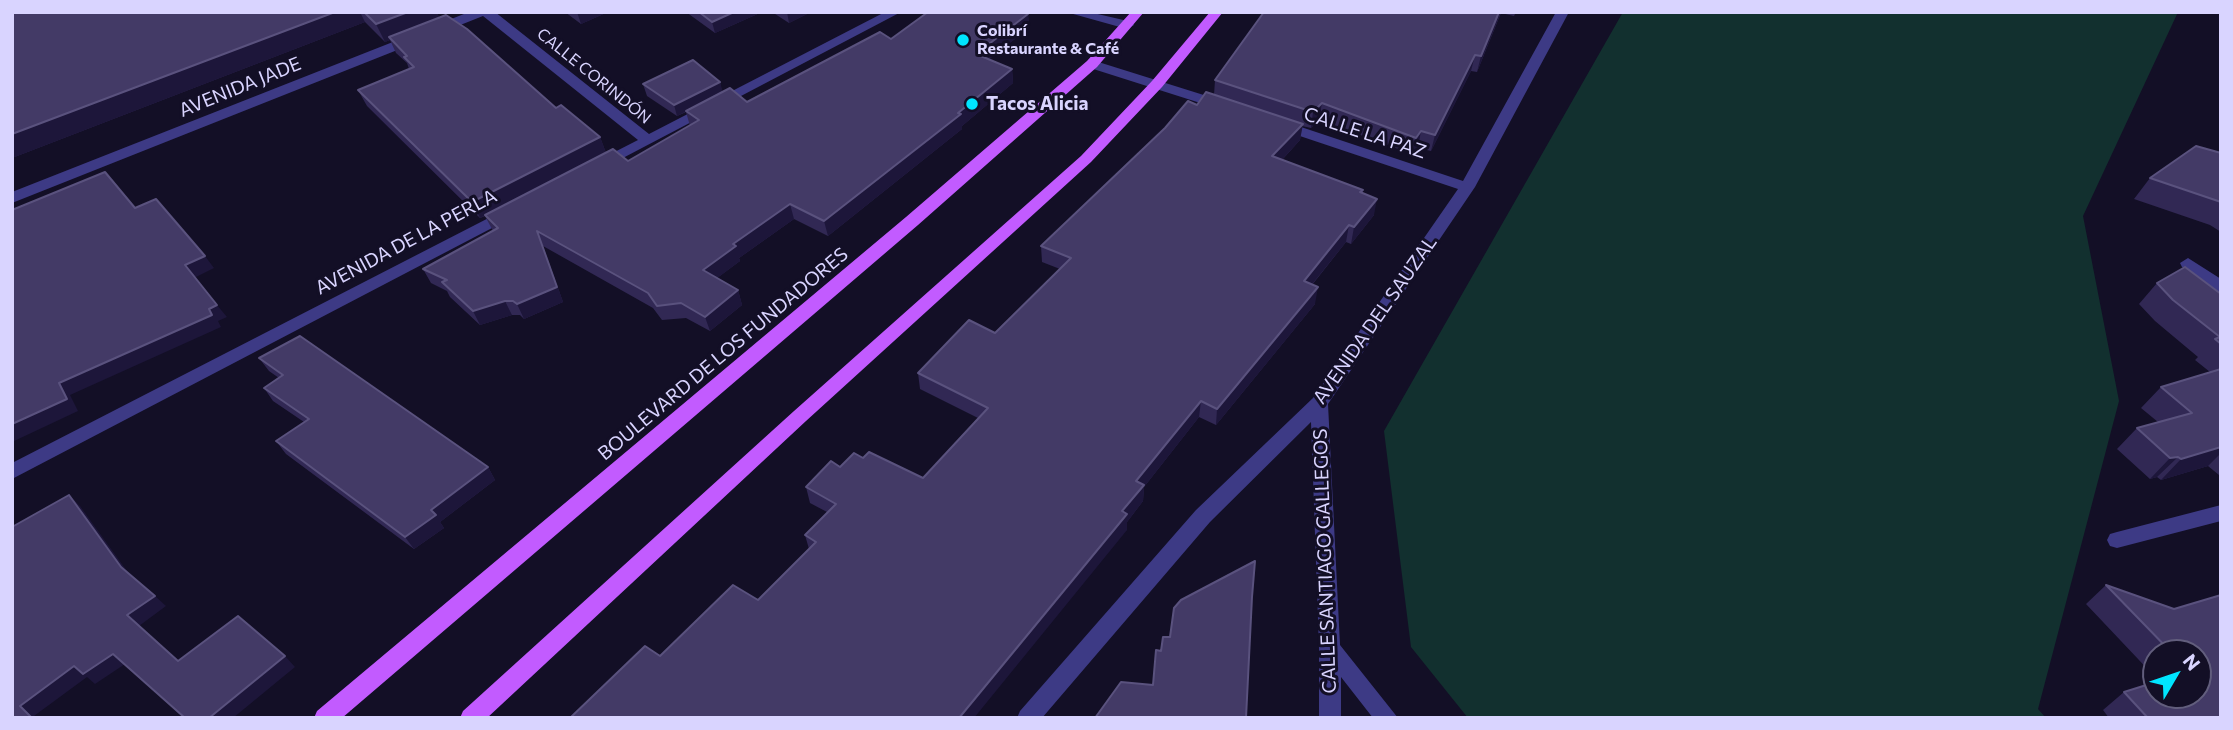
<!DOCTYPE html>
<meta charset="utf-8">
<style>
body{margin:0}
#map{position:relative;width:2233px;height:730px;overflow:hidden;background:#130f26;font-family:Commissioner,sans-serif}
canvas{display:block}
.frame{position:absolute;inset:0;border:14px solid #d9d4ff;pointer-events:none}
.north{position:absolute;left:2142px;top:639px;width:70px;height:70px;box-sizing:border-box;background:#130f26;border:2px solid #625e7d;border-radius:50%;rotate:51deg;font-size:19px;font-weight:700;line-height:28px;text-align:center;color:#d9d4ff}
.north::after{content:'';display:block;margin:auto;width:24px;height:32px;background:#00e5ff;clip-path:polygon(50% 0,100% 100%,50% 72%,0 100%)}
</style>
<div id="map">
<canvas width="2233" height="730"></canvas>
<div class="frame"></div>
<div class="north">N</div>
</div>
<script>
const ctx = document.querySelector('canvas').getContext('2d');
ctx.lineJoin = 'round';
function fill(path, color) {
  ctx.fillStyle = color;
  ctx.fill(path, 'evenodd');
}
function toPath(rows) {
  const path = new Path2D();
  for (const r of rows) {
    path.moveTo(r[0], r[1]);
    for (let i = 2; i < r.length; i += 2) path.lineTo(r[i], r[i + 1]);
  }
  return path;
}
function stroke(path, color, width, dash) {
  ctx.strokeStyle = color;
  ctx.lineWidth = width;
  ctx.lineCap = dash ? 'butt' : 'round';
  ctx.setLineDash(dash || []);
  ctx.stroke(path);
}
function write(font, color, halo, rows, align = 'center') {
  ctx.font = font + ' Commissioner,sans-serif';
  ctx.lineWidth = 6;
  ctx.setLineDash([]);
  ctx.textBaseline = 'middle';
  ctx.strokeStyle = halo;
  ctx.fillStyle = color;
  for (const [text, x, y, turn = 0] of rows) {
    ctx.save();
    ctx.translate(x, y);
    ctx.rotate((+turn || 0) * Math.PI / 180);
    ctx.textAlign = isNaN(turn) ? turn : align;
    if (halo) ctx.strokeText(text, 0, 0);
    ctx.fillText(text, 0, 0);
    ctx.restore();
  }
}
const green = toPath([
 [1623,12,2178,12,2083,216,2119,401,2038,709,2046,718,1468,718,1411,647,1384,431]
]);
const minor = toPath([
 [469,12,495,12,649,134,885,12,901,12,600,170,595,168,593,165,595,162,638,140,483,16,12,203,12,192,469,12],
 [1066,12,1089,12,1132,22,1134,25,1127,29,1066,12],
 [1556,12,1569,12,1475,187,1328,404,1340,645,1398,718,1373,718,1341,677,1341,718,1319,718,1319,648,1311,422,1210,522,1042,718,1017,718,1020,711,1196,510,1313,398,1458,189,1276,128,1274,125,1276,122,1286,122,1463,181,1556,12],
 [1092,60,1226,102,1228,105,1226,108,1216,108,1087,67,1085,64,1092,60],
 [510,207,515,208,518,212,515,216,12,479,12,463,510,207],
 [2188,258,2221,279,2221,294,2182,267,2180,263,2188,258],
 [2221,505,2221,521,2117,548,2110,546,2107,540,2110,534,2117,532,2221,505]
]);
const major = toPath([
 [1131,12,1144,12,1097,67,918,225,342,718,314,718,317,711,906,217,1087,61,1131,12],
 [1210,12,1223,12,1162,87,1091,162,806,421,487,718,460,718,463,711,794,411,1081,156,1152,81,1210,12]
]);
const wall = toPath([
 [12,12,437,12,439,18,556,108,600,137,606,153,628,161,690,126,686,112,677,116,647,96,643,84,720,82,722,92,747,102,891,39,1028,14,1029,28,989,59,1012,69,1013,83,962,126,962,129,828,236,794,219,739,258,740,261,717,278,738,290,742,305,710,331,686,318,662,320,653,308,543,246,563,302,524,319,520,315,512,315,480,325,450,297,447,291,431,283,423,269,493,231,485,216,480,218,367,106,358,90,409,69,407,63,396,53,390,40,385,42,365,22,12,158],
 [565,12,608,12,581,24],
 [686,12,762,12,715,33],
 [772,12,811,12,789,23],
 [1264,12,1516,12,1514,16,1501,13,1477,72,1471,71,1431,151,1418,148,1412,154,1319,120,1311,128,1302,126,1300,140,1282,160,1363,190,1363,193,1374,215,1351,244,1346,242,1312,285,1315,304,1216,425,1199,417,1144,487,1143,501,1127,522,1127,530,660,656,758,600,809,549,805,535,827,512,810,503,806,487,840,467,863,458,923,478,978,418,920,389,918,373,995,333,1060,269,1042,262,1041,246,1197,105,1214,95,1215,80],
 [2221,153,2221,232,2210,225,2134,199,2150,178],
 [2157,283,2221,294,2221,475,2219,475,2208,466,2161,480,2157,477,2150,479,2117,449,2137,428,2158,422,2141,408,2161,387,2210,372,2195,360,2198,357,2155,321,2139,304],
 [259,358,488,467,495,480,440,522,444,528,414,549,286,454,276,441,304,422,273,401,264,388,279,378,269,371],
 [2106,585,2174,609,2221,595,2221,718,2109,718,2103,710,2124,692,2156,682,2156,695,2198,695,2198,653,2156,653,2156,678,2086,604]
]);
const shadedWall = toPath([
 [335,12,360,12,365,22,12,158,12,134],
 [408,12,437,12,440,20,389,37,390,40,385,42,376,24],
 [577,12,608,12,581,24],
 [734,12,762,12,715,33,712,22],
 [787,12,811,12,789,23],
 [1499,12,1501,12,1477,72,1481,56],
 [1028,14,1029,28,978,68,976,54],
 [1475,55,1471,71,1431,151,1435,135],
 [1012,69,1013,83,962,126,962,129,828,236,824,221],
 [720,82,723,93,677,116,674,105],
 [1322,103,1319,120,1311,128,1313,112],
 [1303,124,1300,140,1270,173,1272,156],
 [1421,131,1418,148,1412,154,1416,138],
 [600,137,606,153,480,218,472,202],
 [1377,199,1374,215,1351,244,1354,227],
 [790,204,794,219,739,258,740,261,708,285,703,270,733,244],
 [1349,225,1346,242,1301,298,1304,281],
 [537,231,543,246,563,302,524,319,517,304],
 [205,256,214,268,194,278,185,265],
 [1318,287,1315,304,1216,425,1217,409],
 [738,290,742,305,710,331,705,317],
 [505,301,512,315,480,325,473,311],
 [217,305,227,317,218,321,221,327,70,395,78,411,12,442,12,424,59,383],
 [1201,401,1199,417,1144,487,1143,501,1127,522,1127,530,974,718,959,718,1122,511,1136,481],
 [2221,447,2221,453,2208,466,2161,480,2181,459],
 [2178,457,2157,477,2150,479,2170,458],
 [488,467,495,480,440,522,444,528,414,549,405,537,431,510],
 [69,495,80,506,132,578,121,567],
 [155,596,166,606,139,626,127,615],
 [113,654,125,664,95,684,87,677,34,716,36,718,32,718,20,706,74,666],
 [285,656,295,667,233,718,209,718]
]);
const building = toPath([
 [12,12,335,12,12,134,12,12],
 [364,12,408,12,376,24,364,12],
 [699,12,734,12,712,22,699,12],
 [928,12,1023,12,1028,14,976,54,1012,69,958,113,961,114,824,221,790,204,733,244,736,246,703,270,738,290,705,317,681,303,657,306,648,293,537,231,557,287,517,304,513,301,505,301,473,311,442,282,447,280,423,269,498,228,485,215,613,149,628,161,699,120,686,111,730,88,747,102,880,32,891,39,928,12],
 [1264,12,1499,12,1481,56,1475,55,1435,135,1421,131,1416,138,1322,103,1313,112,1215,80,1264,12],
 [446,15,467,29,556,108,561,105,600,137,472,202,358,90,414,67,404,57,407,56,389,37,446,15],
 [693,60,720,82,674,105,643,84,693,60],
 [1206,92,1303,124,1272,156,1363,190,1360,192,1377,199,1354,227,1349,225,1304,281,1318,287,1217,409,1201,401,1136,481,1144,485,1122,511,1127,514,959,718,570,718,645,646,660,656,733,585,758,600,816,542,805,535,836,504,806,487,831,461,840,467,854,453,863,458,869,452,923,478,988,408,918,373,969,320,995,333,1071,258,1041,246,1165,128,1188,101,1197,105,1206,92],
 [2196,146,2221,153,2221,202,2150,178,2196,146],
 [105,172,135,208,156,199,205,256,185,265,217,305,209,309,212,315,59,383,67,399,12,424,12,210,105,172],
 [2185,267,2221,294,2221,344,2215,339,2220,337,2173,300,2157,283,2185,267],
 [300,336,488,467,431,510,436,515,405,537,276,441,309,419,264,388,283,375,259,358,300,336],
 [2221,369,2221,447,2181,459,2178,457,2170,458,2137,428,2192,413,2161,387,2221,369],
 [69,495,121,567,155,596,127,615,178,661,238,616,285,656,209,718,185,718,113,654,83,674,74,666,20,706,32,718,12,718,12,527,69,495],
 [1255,561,1252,597,1246,718,1095,718,1121,682,1153,685,1156,650,1161,651,1163,637,1170,637,1174,608,1181,600,1255,561],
 [2106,585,2174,609,2221,595,2221,718,2148,718,2124,692,2156,682,2156,695,2198,695,2198,653,2172,653,2106,585]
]);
const markers = [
 [963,40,7,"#00e5ff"],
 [972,104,7,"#00e5ff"]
];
const farPoinames = [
 ["Colibrí",977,31],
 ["Restaurante & Café",977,49]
];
const farStreetnames = [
 ["CALLE CORINDÓN",594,76,39]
];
const streetNames = [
 ["AVENIDA JADE",240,87,-22],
 ["CALLE LA PAZ",1365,133,18],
 ["AVENIDA DE LA PERLA",406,242,-28],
 ["AVENIDA DEL SAUZAL",1375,320,-55],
 ["BOULEVARD DE LOS FUNDADORES",723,354,-40],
 ["CALLE SANTIAGO GALLEGOS",1325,561,-92]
];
const poiNames = [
 ["Tacos Alicia",986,104]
];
fill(green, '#12302f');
fill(minor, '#3d3a85');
fill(major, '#c25bff');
fill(wall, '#312854');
fill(shadedWall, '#1d163a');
fill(building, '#433a66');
stroke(building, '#5a527e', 2);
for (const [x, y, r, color] of markers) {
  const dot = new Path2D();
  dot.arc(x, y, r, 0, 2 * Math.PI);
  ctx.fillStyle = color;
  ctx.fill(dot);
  stroke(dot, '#130f26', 2.5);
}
write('bold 16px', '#d9d4ff', '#130f26', farPoinames, 'left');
write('16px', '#d9d4ff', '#130f26', farStreetnames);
write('19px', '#d9d4ff', '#130f26', streetNames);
write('bold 19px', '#d9d4ff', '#130f26', poiNames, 'left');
</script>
